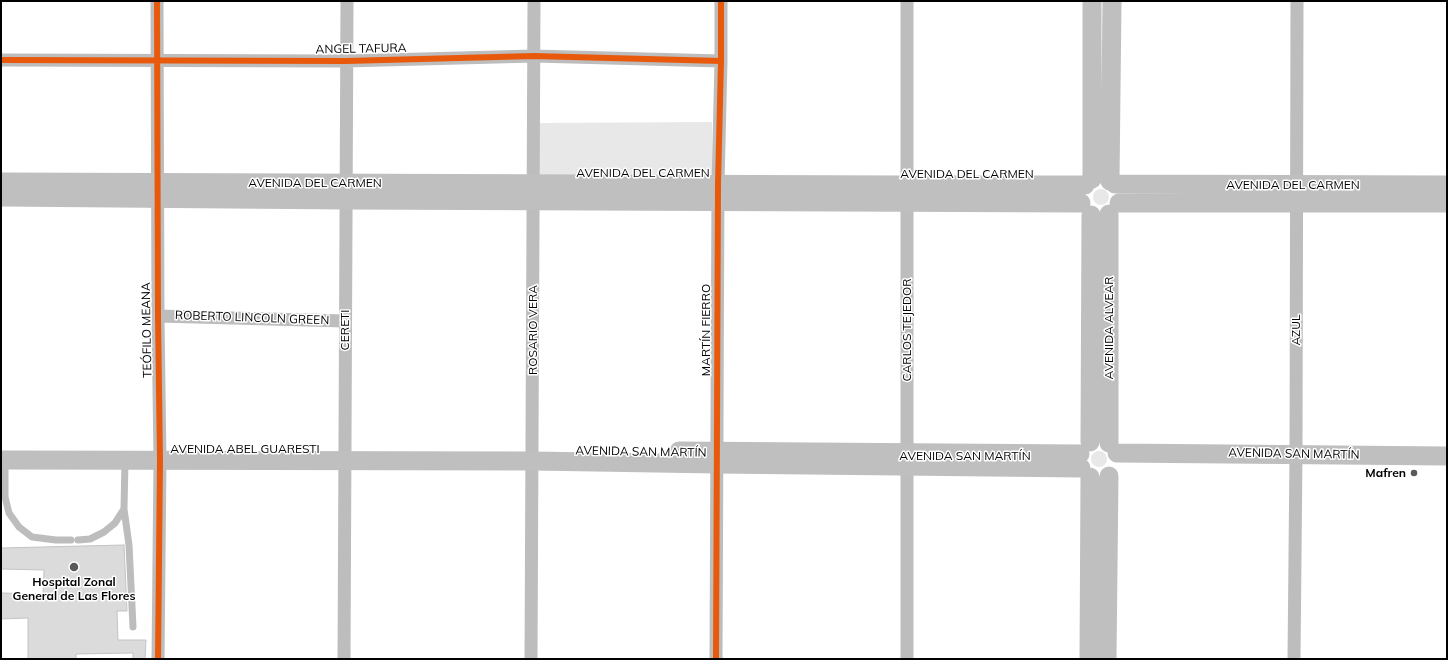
<!DOCTYPE html>
<meta charset="utf-8">
<style>
body{margin:0}
#map{position:relative;width:1448px;height:660px;overflow:hidden;background:#fff;font-family:Mulish,sans-serif}
canvas{display:block}
.frame{position:absolute;inset:0;border:2px solid #000;pointer-events:none}
</style>
<div id="map">
<canvas width="1448" height="660"></canvas>
<div class="frame"></div>
</div>
<script>
const ctx = document.querySelector('canvas').getContext('2d');
ctx.lineJoin = 'round';
function fill(path, color) {
  ctx.fillStyle = color;
  ctx.fill(path, 'evenodd');
}
function toPath(rows) {
  const path = new Path2D();
  for (const r of rows) {
    if (r.length === 3) {
      path.moveTo(r[0] + r[2], r[1]);
      path.arc(r[0], r[1], r[2], 0, 2 * Math.PI);
      continue;
    }
    path.moveTo(r[0], r[1]);
    for (let i = 2; i < r.length; i += 2) path.lineTo(r[i], r[i + 1]);
  }
  return path;
}
function stroke(path, color, width, dash) {
  ctx.strokeStyle = color;
  ctx.lineWidth = width;
  ctx.lineCap = dash ? 'butt' : 'round';
  ctx.setLineDash(dash || []);
  ctx.stroke(path);
}
function write(font, color, halo, rows, align = 'center') {
  ctx.font = font + ' Mulish,sans-serif';
  ctx.lineWidth = 3;
  ctx.setLineDash([]);
  ctx.textBaseline = 'middle';
  ctx.strokeStyle = halo;
  ctx.fillStyle = color;
  for (const [text, x, y, turn = 0] of rows) {
    ctx.save();
    ctx.translate(x, y);
    ctx.rotate((+turn || 0) * Math.PI / 180);
    ctx.textAlign = isNaN(turn) ? turn : align;
    if (halo) ctx.strokeText(text, 0, 0);
    ctx.fillText(text, 0, 0);
    ctx.restore();
  }
}
const green = toPath([
 [712,122,712,174,539,175,539,123],
 [1101,197,8],
 [1099,459,8]
]);
const building = toPath([
 [124,545,127,611,117,611,118,640,146,640,145,659,133,659,133,653,76,654,76,659,28,659,28,618,1,619,1,593,43,594,44,570,1,569,1,548,124,545]
]);
const service = toPath([
 [5,460,5,497,9,513,19,527,32,537,56,540,71,540],
 [124,509,129,545,133,627],
 [78,540,90,539,104,532,115,523,124,509,125,461]
]);
const minor = toPath([
 [157,1,158,316,160,461,158,659],
 [1,60,346,61,534,56,721,61],
 [158,316,345,321],
 [344,659,347,1],
 [531,659,534,1],
 [716,659,718,184,721,61,721,1],
 [907,659,907,1],
 [1294,659,1296,453,1297,1]
]);
const secondary = toPath([
 [1092,179,1092,1],
 [1110,181,1112,1],
 [1,182,906,185,1085,185],
 [1115,184,1447,185],
 [1,197,346,200,1081,203],
 [1119,203,1447,203],
 [1090,442,1091,215],
 [1109,443,1109,214],
 [679,451,1080,454],
 [1117,453,1447,456],
 [1,460,533,461,717,464,1081,468],
 [1089,659,1090,477],
 [1107,659,1109,476]
]);
const cycleway = toPath([
 [157,1,158,316,160,461,158,659],
 [1,60,346,61,534,56,721,61],
 [716,659,718,184,721,61,721,1]
]);
const markers = [
 [1414,473,4,"#595959"],
 [74,567,5,"#595959"]
];
const streetNames = [
 ["ANGEL TAFURA",361,49,-1],
 ["AVENIDA DEL CARMEN",643,173],
 ["AVENIDA DEL CARMEN",967,174],
 ["AVENIDA DEL CARMEN",315,183],
 ["AVENIDA DEL CARMEN",1293,185],
 ["ROBERTO LINCOLN GREEN",252,318,2],
 ["AVENIDA ALVEAR",1109,328,-90],
 ["TEÓFILO MEANA",147,330,-91],
 ["CERETI",345,330,-90],
 ["ROSARIO VERA",533,330,-90],
 ["MARTÍN FIERRO",706,330,-90],
 ["CARLOS TEJEDOR",907,330,-90],
 ["AZUL",1296,330,-90],
 ["AVENIDA ABEL GUARESTI",245,449],
 ["AVENIDA SAN MARTÍN",641,452,1],
 ["AVENIDA SAN MARTÍN",1294,454,1],
 ["AVENIDA SAN MARTÍN",965,456]
];
const poiNames = [
 ["Mafren",1406,473],
 ["Hospital Zonal",74,582,"center"],
 ["General de Las Flores",74,596,"center"]
];
fill(green, '#e8e8e8');
fill(building, '#dbdbdb');
stroke(building, '#c3c3c3', 1);
stroke(service, '#bdbdbd', 7);
stroke(minor, '#bdbdbd', 13);
stroke(secondary, '#bfbfbf', 19);
stroke(cycleway, '#e8590c', 6);
for (const [x, y, r, color] of markers) {
  const dot = new Path2D();
  dot.arc(x, y, r, 0, 2 * Math.PI);
  ctx.fillStyle = color;
  ctx.fill(dot);
  stroke(dot, '#fff', 1.5);
}
write('12px', '#000', '#fff', streetNames);
write('bold 12px', '#000', '#fff', poiNames, 'right');
</script>
